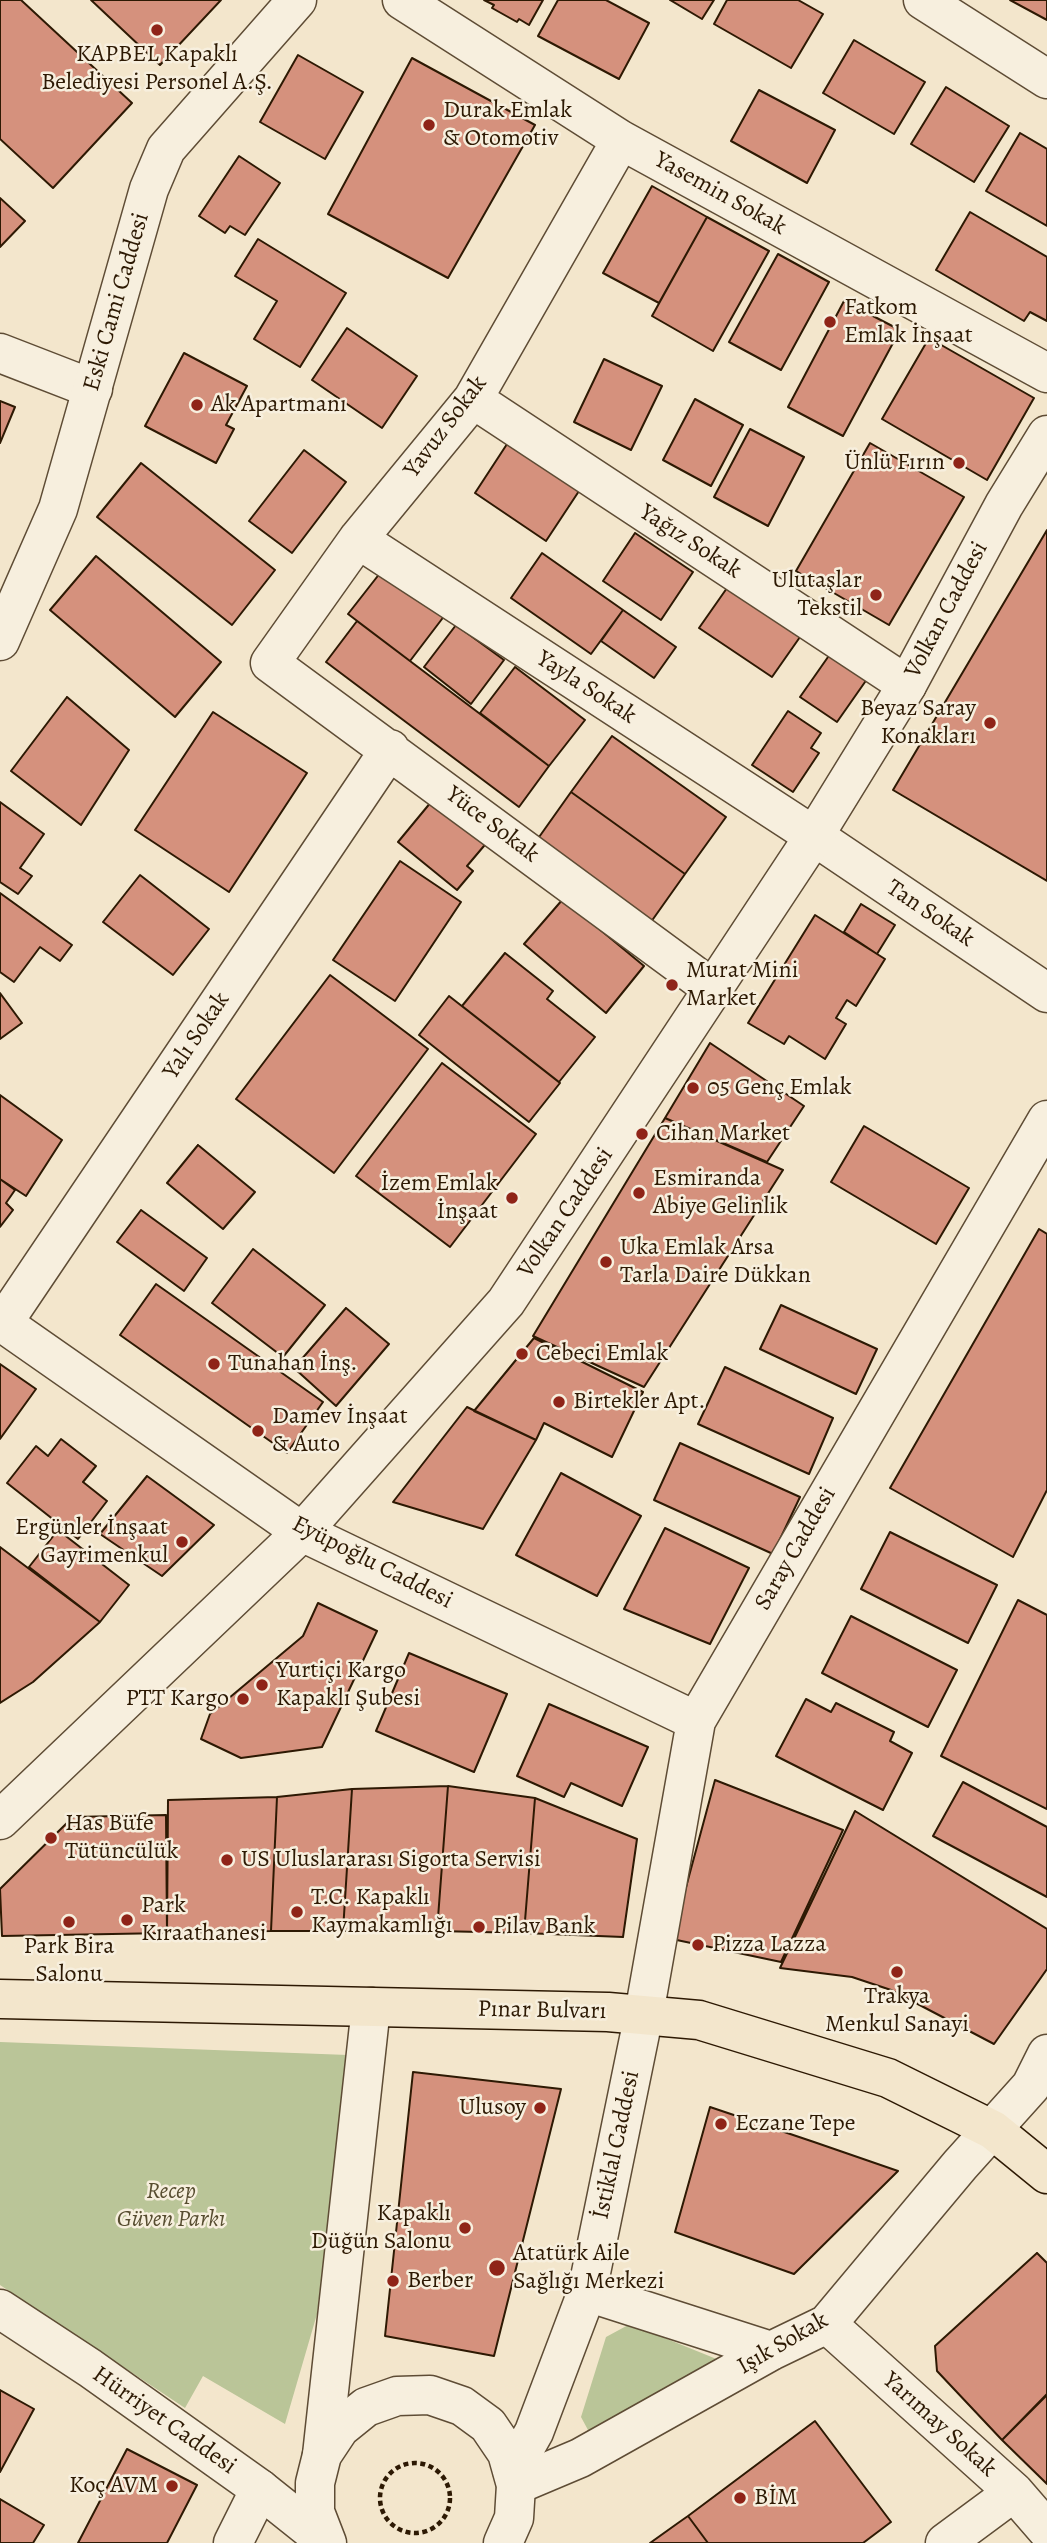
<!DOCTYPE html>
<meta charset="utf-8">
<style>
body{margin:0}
canvas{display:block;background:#f3e6cc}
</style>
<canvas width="1047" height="2543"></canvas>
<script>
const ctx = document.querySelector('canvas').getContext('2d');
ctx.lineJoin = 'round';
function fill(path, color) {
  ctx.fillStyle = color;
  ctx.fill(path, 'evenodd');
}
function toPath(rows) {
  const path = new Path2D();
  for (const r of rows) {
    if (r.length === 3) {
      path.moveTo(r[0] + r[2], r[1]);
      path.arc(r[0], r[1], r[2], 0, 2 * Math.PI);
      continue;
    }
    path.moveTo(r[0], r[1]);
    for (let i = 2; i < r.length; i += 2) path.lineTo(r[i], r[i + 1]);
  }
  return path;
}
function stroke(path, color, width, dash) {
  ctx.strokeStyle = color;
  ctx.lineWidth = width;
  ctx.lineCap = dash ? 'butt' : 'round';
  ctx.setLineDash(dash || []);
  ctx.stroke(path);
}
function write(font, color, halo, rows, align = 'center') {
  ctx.font = font + ' Alegreya,serif';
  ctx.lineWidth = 5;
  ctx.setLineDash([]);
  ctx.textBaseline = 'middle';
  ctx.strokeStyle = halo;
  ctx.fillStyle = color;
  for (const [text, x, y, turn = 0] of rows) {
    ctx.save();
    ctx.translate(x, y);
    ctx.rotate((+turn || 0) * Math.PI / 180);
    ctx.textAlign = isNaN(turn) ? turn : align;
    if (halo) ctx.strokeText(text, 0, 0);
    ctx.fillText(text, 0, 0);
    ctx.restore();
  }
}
const green = toPath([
 [0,2042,348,2055,317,2314,285,2424,203,2376,185,2408,0,2285],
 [630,2324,719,2360,601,2435,588,2430,581,2417,606,2337]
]);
const building = toPath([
 [0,0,21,0,132,103,53,188,0,139,0,0],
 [91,0,221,0,160,65,91,0],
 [484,0,543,0,529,25,519,19,517,22,492,8,494,5,484,0],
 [558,0,606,0,649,23,619,79,538,36,558,0],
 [670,0,714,0,702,19,670,0],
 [727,0,798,0,823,14,791,68,714,24,727,0],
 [1010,0,1047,0,1047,20,1010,0],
 [854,40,925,82,894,134,823,93,854,40],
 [298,55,363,92,325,159,260,122,298,55],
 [412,58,535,125,448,278,328,214,412,58],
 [946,87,1009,126,974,182,911,144,946,87],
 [759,90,835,130,807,183,731,141,759,90],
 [1020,133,1047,149,1047,226,986,191,1020,133],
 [239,156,280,183,245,235,230,226,225,233,199,216,239,156],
 [652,186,707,217,659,303,603,273,652,186],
 [0,198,25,221,0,247,0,198],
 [970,212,1047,257,1047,321,1030,312,1024,321,936,270,970,212],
 [707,217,769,251,713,351,652,316,707,217],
 [258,239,346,293,300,367,254,339,277,301,235,276,258,239],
 [778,254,829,282,781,370,729,342,778,254],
 [844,301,900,330,843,436,788,407,844,301],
 [347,328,417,376,382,428,312,380,347,328],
 [929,338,1034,398,987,480,882,419,929,338],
 [184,353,247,386,226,425,234,429,216,463,145,426,184,353],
 [604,359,662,386,631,450,574,422,604,359],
 [695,399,743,425,711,486,663,460,695,399],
 [0,401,15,407,0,443,0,401],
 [750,429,804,457,768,526,714,497,750,429],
 [509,441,581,488,546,541,475,493,509,441],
 [870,443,964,497,889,625,796,571,870,443],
 [304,450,346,482,292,553,249,521,304,450],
 [141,463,275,570,232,625,97,517,141,463],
 [1047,530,1047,881,893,790,1047,530],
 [635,533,693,572,661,620,603,581,635,533],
 [542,553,623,610,591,654,511,598,542,553],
 [96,556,221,662,175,717,50,610,96,556],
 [384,568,445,615,410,661,348,614,384,568],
 [727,588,800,637,772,677,699,628,727,588],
 [623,610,676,647,654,678,601,641,623,610],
 [357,621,549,766,519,807,326,662,357,621],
 [456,625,504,660,471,704,424,667,456,625],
 [835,647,872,672,837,722,800,697,835,647],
 [515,667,585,720,549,766,480,713,515,667],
 [67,697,129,750,81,825,11,771,67,697],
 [788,711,821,733,811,748,819,753,793,792,752,765,788,711],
 [213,712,307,773,229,892,135,830,213,712],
 [612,736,726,817,685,874,571,792,612,736],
 [571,792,685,874,646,929,532,847,571,792],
 [436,796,489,840,467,866,473,871,457,890,398,842,436,796],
 [0,802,44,834,20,868,32,876,18,894,0,882,0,802],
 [400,861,461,902,395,1001,333,960,400,861],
 [140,875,209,929,173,975,103,922,140,875],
 [0,893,72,945,60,961,40,947,14,982,0,972,0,893],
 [563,899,644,966,606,1013,524,944,563,899],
 [861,904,895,925,877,954,844,932,861,904],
 [815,915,885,959,856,1006,847,1000,836,1018,846,1024,825,1059,789,1036,784,1044,748,1023,815,915],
 [505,953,553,991,547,999,595,1037,559,1082,462,1006,505,953],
 [330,975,428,1049,334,1173,236,1099,330,975],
 [0,993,22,1023,0,1039,0,993],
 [449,996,560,1083,529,1122,419,1035,449,996],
 [710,1043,804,1106,767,1162,665,1118,710,1043],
 [442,1063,536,1134,450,1247,356,1176,442,1063],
 [0,1095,62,1140,26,1196,0,1179,0,1095],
 [665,1118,783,1170,644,1387,533,1336,665,1118],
 [864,1126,969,1188,936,1244,831,1182,864,1126],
 [198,1145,255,1192,223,1229,167,1183,198,1145],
 [0,1179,15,1190,6,1203,13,1210,0,1227,0,1179],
 [141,1210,207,1258,184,1291,117,1242,141,1210],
 [1039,1229,1047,1234,1047,1490,1013,1557,890,1488,1039,1229],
 [253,1249,325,1305,283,1357,212,1303,253,1249],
 [156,1284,323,1402,287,1453,120,1335,156,1284],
 [781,1305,877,1349,856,1394,760,1349,781,1305],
 [346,1308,389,1344,336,1406,294,1368,346,1308],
 [534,1338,643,1392,612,1457,544,1423,536,1440,474,1411,534,1338],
 [0,1364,36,1389,0,1439,0,1364],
 [725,1367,833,1418,809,1474,698,1424,725,1367],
 [467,1407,536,1440,483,1529,393,1502,467,1407],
 [61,1439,96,1466,83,1482,107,1501,78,1539,7,1483,36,1446,48,1456,61,1439],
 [680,1443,800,1497,773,1554,654,1500,680,1443],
 [561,1473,641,1516,597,1596,516,1555,561,1473],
 [147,1476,214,1525,162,1576,100,1534,147,1476],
 [665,1528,749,1568,710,1644,624,1609,665,1528],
 [58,1530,129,1585,100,1622,29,1567,58,1530],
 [890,1532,997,1585,968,1643,861,1589,890,1532],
 [0,1547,100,1622,33,1682,0,1703,0,1547],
 [1018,1600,1047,1615,1047,1809,941,1756,1018,1600],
 [318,1603,377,1631,322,1747,241,1758,201,1739,210,1714,303,1636,318,1603],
 [851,1616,957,1670,928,1727,822,1673,851,1616],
 [409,1653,507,1694,474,1772,376,1731,409,1653],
 [806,1699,831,1712,836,1703,894,1732,890,1741,912,1753,883,1810,776,1756,806,1699],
 [549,1704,648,1747,622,1806,571,1783,564,1797,517,1776,549,1704],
 [715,1780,843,1830,781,1962,672,1939,715,1780],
 [963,1782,1047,1827,1047,1897,933,1836,963,1782],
 [448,1786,437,1931,343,1931,352,1789,448,1786],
 [448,1786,535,1798,524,1933,437,1931,448,1786],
 [352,1789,343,1931,271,1931,277,1797,352,1789],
 [277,1797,271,1931,167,1933,168,1800,277,1797],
 [535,1798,637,1839,623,1937,524,1933,535,1798],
 [855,1811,1047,1929,1047,1969,994,2044,891,1990,852,1977,780,1968,855,1811],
 [166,1815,167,1933,2,1936,0,1889,73,1817,166,1815],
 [413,2072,561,2089,494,2356,385,2336,413,2072],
 [710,2107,814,2142,898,2171,794,2274,675,2232,710,2107],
 [1037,2253,1047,2263,1047,2394,1002,2440,937,2371,935,2346,1037,2253],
 [0,2390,34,2409,0,2472,0,2390],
 [1046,2396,1047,2397,1047,2484,1002,2440,1046,2396],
 [815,2421,891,2522,863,2543,708,2543,688,2516,815,2421],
 [127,2449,197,2485,167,2543,78,2543,127,2449],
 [0,2499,44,2525,33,2543,0,2543,0,2499],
 [688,2516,708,2543,650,2543,678,2523,688,2516]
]);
const path = toPath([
 [415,2498,35]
]);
const minor = toPath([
 [402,0,621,140,1047,373],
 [923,0,1047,79],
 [621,140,473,399,358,539,270,663,713,989],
 [0,353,93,389],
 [473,399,907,685],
 [358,539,814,836,1047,993],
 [3,1323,390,749],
 [587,2292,771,2351],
 [827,2324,1014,2492,1047,2530],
 [322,2455,371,2007],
 [516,2485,580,2458,771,2351,827,2324,960,2165,1031,2086,1047,2054],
 [233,2543,260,2489],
 [945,2543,1014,2492]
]);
const tertiary = toPath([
 [0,641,58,509,149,189,166,149,297,0],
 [0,1321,302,1532,696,1721],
 [0,1820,302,1532,506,1302,814,836,907,685,1004,505,1047,435],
 [0,2309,90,2368,260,2489,324,2540],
 [512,2471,534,2432,587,2292,644,2014,696,1721,1047,1120],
 [327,2543,315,2512,315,2483,322,2455,340,2428,366,2407,397,2396,430,2395,462,2406,488,2425,507,2453,516,2485,514,2518,503,2543]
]);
const primary = toPath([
 [0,1999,608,2012,699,2020,888,2078,993,2130,1047,2174]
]);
const markers = [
 [157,30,7,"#8f2418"],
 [429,125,7,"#8f2418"],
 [830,322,7,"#8f2418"],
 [197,405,7,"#8f2418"],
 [959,463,7,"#8f2418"],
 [876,595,7,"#8f2418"],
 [990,723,7,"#8f2418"],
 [672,985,7,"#8f2418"],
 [693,1088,7,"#8f2418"],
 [642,1134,7,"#8f2418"],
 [639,1193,7,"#8f2418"],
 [512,1198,7,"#8f2418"],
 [606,1262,7,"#8f2418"],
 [522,1354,7,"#8f2418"],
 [214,1364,7,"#8f2418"],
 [559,1402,7,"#8f2418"],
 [258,1431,7,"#8f2418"],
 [182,1542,7,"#8f2418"],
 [262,1685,7,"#8f2418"],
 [243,1699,7,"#8f2418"],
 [51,1838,7,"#8f2418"],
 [227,1860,7,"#8f2418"],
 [297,1912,7,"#8f2418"],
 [127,1920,7,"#8f2418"],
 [69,1922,7,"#8f2418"],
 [479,1927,7,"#8f2418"],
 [698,1945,7,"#8f2418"],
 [897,1972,7,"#8f2418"],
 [540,2108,7,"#8f2418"],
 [721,2124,7,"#8f2418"],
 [465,2228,7,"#8f2418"],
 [497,2268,9,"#8f2418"],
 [393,2281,7,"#8f2418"],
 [172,2486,7,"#8f2418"],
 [740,2498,7,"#8f2418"]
];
const poiNames = [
 ["KAPBEL Kapaklı",157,55,"center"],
 ["Belediyesi Personel A.Ş.",157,83,"center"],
 ["Durak Emlak",443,111],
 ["& Otomotiv",443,139],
 ["Fatkom",844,308],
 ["Emlak İnşaat",844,336],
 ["Ak Apartmanı",211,405],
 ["Ünlü Fırın",945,463,"right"],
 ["Ulutaşlar",862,581,"right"],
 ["Tekstil",862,609,"right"],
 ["Beyaz Saray",976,709,"right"],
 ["Konakları",976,737,"right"],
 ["Murat Mini",686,971],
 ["Market",686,999],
 ["05 Genç Emlak",707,1088],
 ["Cihan Market",656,1134],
 ["Esmiranda",653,1179],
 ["Abiye Gelinlik",653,1207],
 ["İzem Emlak",498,1184,"right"],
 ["İnşaat",498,1212,"right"],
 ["Uka Emlak Arsa",620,1248],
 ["Tarla Daire Dükkan",620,1276],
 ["Cebeci Emlak",536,1354],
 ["Tunahan İnş.",228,1364],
 ["Birtekler Apt.",573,1402],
 ["Damev İnşaat",272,1417],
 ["& Auto",272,1445],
 ["Ergünler İnşaat",168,1528,"right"],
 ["Gayrimenkul",168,1556,"right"],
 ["Yurtiçi Kargo",276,1671],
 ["Kapaklı Şubesi",276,1699],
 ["PTT Kargo",229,1699,"right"],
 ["Has Büfe",65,1824],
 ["Tütüncülük",65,1852],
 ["US Uluslararası Sigorta Servisi",241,1860],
 ["T.C. Kapaklı",311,1898],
 ["Kaymakamlığı",311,1926],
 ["Park",141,1906],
 ["Kıraathanesi",141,1934],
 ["Pilav Bank",493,1927],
 ["Pizza Lazza",712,1945],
 ["Park Bira",69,1947,"center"],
 ["Salonu",69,1975,"center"],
 ["Trakya",897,1997,"center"],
 ["Menkul Sanayi",897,2025,"center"],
 ["Ulusoy",526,2108,"right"],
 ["Eczane Tepe",735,2124],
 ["Kapaklı",451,2214,"right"],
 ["Düğün Salonu",451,2242,"right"],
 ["Atatürk Aile",513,2254],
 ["Sağlığı Merkezi",513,2282],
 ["Berber",407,2281],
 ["Koç AVM",158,2486,"right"],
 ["BİM",754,2498]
];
const streetNames = [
 ["Yasemin Sokak",720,194,29],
 ["Eski Cami Caddesi",117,302,-74],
 ["Yavuz Sokak",446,427,-53],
 ["Yağız Sokak",690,542,33],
 ["Volkan Caddesi",947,610,-62],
 ["Yayla Sokak",586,688,33],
 ["Yüce Sokak",492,825,37],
 ["Tan Sokak",930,914,34],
 ["Yalı Sokak",197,1036,-56],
 ["Volkan Caddesi",566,1213,-56],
 ["Saray Caddesi",796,1549,-60],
 ["Eyüpoğlu Caddesi",372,1563,27],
 ["Pınar Bulvarı",542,2011,1],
 ["İstiklal Caddesi",617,2145,-78],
 ["Işık Sokak",783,2344,-30],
 ["Hürriyet Caddesi",164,2421,35],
 ["Yarımay Sokak",939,2425,42]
];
const parkNames = [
 ["Recep",171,2192],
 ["Güven Parkı",171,2220]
];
fill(green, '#bac598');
fill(building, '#d5917d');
stroke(building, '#2d1903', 2);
stroke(minor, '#5e4c35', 41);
stroke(tertiary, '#5e4c35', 41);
stroke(primary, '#2d1903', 41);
stroke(path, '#2d1903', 4.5, [5, 3.5]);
stroke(minor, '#f7efde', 38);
stroke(tertiary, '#f7efde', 38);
stroke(primary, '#f3e6cc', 38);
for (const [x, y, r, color] of markers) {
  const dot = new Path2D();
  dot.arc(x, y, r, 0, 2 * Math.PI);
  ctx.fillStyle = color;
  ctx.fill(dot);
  stroke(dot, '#f7efde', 2.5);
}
write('24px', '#2d1903', '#f7efde', poiNames, 'left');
write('24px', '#2d1903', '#f7efde', streetNames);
write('italic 24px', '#574d30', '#f7efde', parkNames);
</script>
